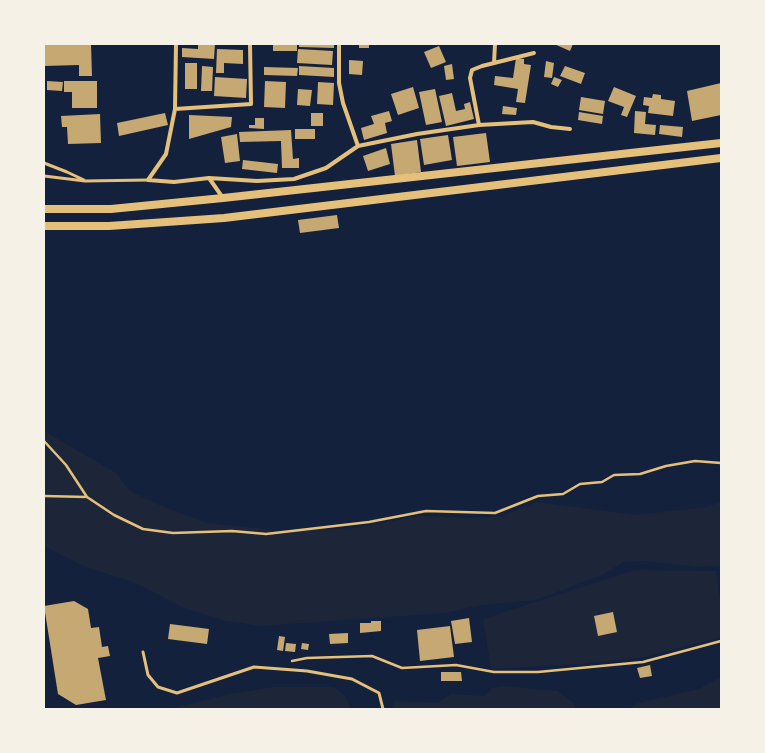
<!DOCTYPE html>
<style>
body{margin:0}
#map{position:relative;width:765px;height:753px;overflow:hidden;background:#14213d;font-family:Rubik,sans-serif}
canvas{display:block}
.frame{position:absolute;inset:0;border:45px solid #f6f1e7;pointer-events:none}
</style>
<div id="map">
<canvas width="765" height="753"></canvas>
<div class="frame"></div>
</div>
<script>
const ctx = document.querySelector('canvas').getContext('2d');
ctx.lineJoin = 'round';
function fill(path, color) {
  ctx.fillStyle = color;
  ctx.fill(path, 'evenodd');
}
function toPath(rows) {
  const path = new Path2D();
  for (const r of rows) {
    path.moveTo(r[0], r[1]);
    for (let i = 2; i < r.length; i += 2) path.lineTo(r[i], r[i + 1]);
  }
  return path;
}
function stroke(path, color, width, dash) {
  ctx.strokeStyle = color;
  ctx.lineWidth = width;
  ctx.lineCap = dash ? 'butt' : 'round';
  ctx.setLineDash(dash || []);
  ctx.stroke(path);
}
const green = toPath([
 [44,431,116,473,130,491,162,506,207,523,285,531,356,528,418,516,471,518,502,516,536,502,635,515,706,507,721,502,721,566,697,567,645,561,623,562,604,574,536,600,481,605,445,613,260,626,226,621,184,608,136,583,86,567,44,546],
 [635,570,716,571,721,605,721,637,644,657,581,664,491,669,483,619],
 [721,677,721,709,628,709,638,703,699,689],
 [502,686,557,691,574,703,576,709,392,709,394,701,438,703,451,694,485,696,492,688],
 [274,687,334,687,346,697,350,707,349,709,169,709,230,694]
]);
const building = toPath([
 [44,44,91,44,92,76,79,76,79,65,44,66],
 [198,44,215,44,214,59,182,57,182,48,198,49],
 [273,44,297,44,297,51,273,51],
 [299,44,334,44,334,48,299,47],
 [359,44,369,44,369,48,359,48],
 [554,44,573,44,570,51],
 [439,46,446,62,431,68,424,52],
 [217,49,243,50,243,64,224,63,224,73,216,73],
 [298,49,333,51,332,65,297,63],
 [516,58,524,59,524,64,531,65,525,103,516,102,518,89,494,85,495,76,513,78],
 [349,60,363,61,362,75,349,74],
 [546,61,554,63,552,78,544,77],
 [185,63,197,63,197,89,185,89],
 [452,64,454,79,446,80,444,66],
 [202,66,213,67,212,91,201,91],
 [299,66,334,68,334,77,299,75],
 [565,66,585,73,581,84,560,76],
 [264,67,298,68,297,76,264,75],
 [215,77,247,79,246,98,214,96],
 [554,77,562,80,558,87,551,84],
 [47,81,63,82,62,91,47,90],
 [64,81,97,81,97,108,72,108,72,92,64,92],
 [265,81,286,82,285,108,264,107],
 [318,82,334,83,333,105,317,104],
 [721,83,721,115,692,121,687,91],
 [413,87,419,108,398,115,391,94],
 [614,87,636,96,627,117,621,115,624,107,608,101],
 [298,89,312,90,310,106,297,105],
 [435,89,442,122,426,125,419,92],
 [452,93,456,111,465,109,464,104,470,102,474,119,446,126,439,96],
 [653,94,661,95,661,99,675,101,673,116,648,113,649,106,643,105,644,97,652,98],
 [581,97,605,101,603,114,579,110],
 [503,106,517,108,516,115,502,114],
 [389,111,392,121,385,123,387,133,364,140,361,128,374,124,371,116],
 [635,111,646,112,645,124,656,125,655,135,634,133],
 [579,112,603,116,602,124,578,120],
 [165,113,168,125,119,136,117,123],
 [311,113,323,113,323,126,311,126],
 [100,114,101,143,68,144,67,127,62,127,61,116],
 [189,115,232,117,231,127,189,139],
 [255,118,264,118,264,129,249,128,249,125,255,125],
 [660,125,683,127,682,137,659,134],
 [295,129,315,129,315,139,295,139],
 [291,130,293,159,299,158,299,168,282,168,281,141,240,142,239,132],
 [486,133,490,162,457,166,453,137],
 [237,134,240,161,225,163,221,137],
 [448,135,452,160,424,165,420,139],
 [417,140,421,172,395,176,391,144],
 [386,148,390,164,368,171,363,156],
 [243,160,278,164,277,173,242,169],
 [337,215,339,228,300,233,298,220],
 [74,601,88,609,91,628,99,627,102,647,108,646,110,656,98,658,106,700,76,705,58,694,44,606],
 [613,612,617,632,598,636,594,616],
 [469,618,472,642,455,644,451,621],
 [371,621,381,621,381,631,360,633,360,623,371,623],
 [170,624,209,629,207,644,168,639],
 [450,626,454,657,420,661,417,630],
 [348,633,348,643,330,644,329,634],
 [279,636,285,637,283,651,277,650],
 [286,643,296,644,295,652,285,651],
 [302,643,309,644,308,650,301,649],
 [650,665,652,676,640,678,637,668],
 [441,672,461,672,462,681,441,681]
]);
const path = toPath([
 [44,441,66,465,87,497],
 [44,496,87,497,114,515,143,529,173,533,232,531,266,534,369,522,426,511,495,513,538,496,563,494,580,484,602,482,614,475,640,474,666,466,695,461,721,463],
 [292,661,307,658,372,656,402,668,456,665,494,672,538,672,643,662,721,641]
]);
const service = toPath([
 [44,163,67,172,84,180],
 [44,176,85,181,148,180],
 [143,652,148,675,158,687,177,693,254,667,307,671,352,679,379,693,383,709]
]);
const minor = toPath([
 [339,44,339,83,343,103,358,146],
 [494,63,495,44],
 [175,109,251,104,250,44],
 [479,125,470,78,472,70,482,66,534,53],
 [209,178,223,198],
 [148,180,174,182,209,178,257,181,294,179,326,168,358,146,417,134,479,125,533,122,551,127,570,129],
 [148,180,166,154,175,109,176,44]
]);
const secondary = toPath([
 [44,209,111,209,223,198,721,143],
 [44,226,109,226,224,218,721,158]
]);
fill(green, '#1d2539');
fill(building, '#c6a872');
stroke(path, '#e5c07b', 2.5);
stroke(service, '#e5c07b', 3);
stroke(minor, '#e5c07b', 4);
stroke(secondary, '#e5c07b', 8);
</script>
